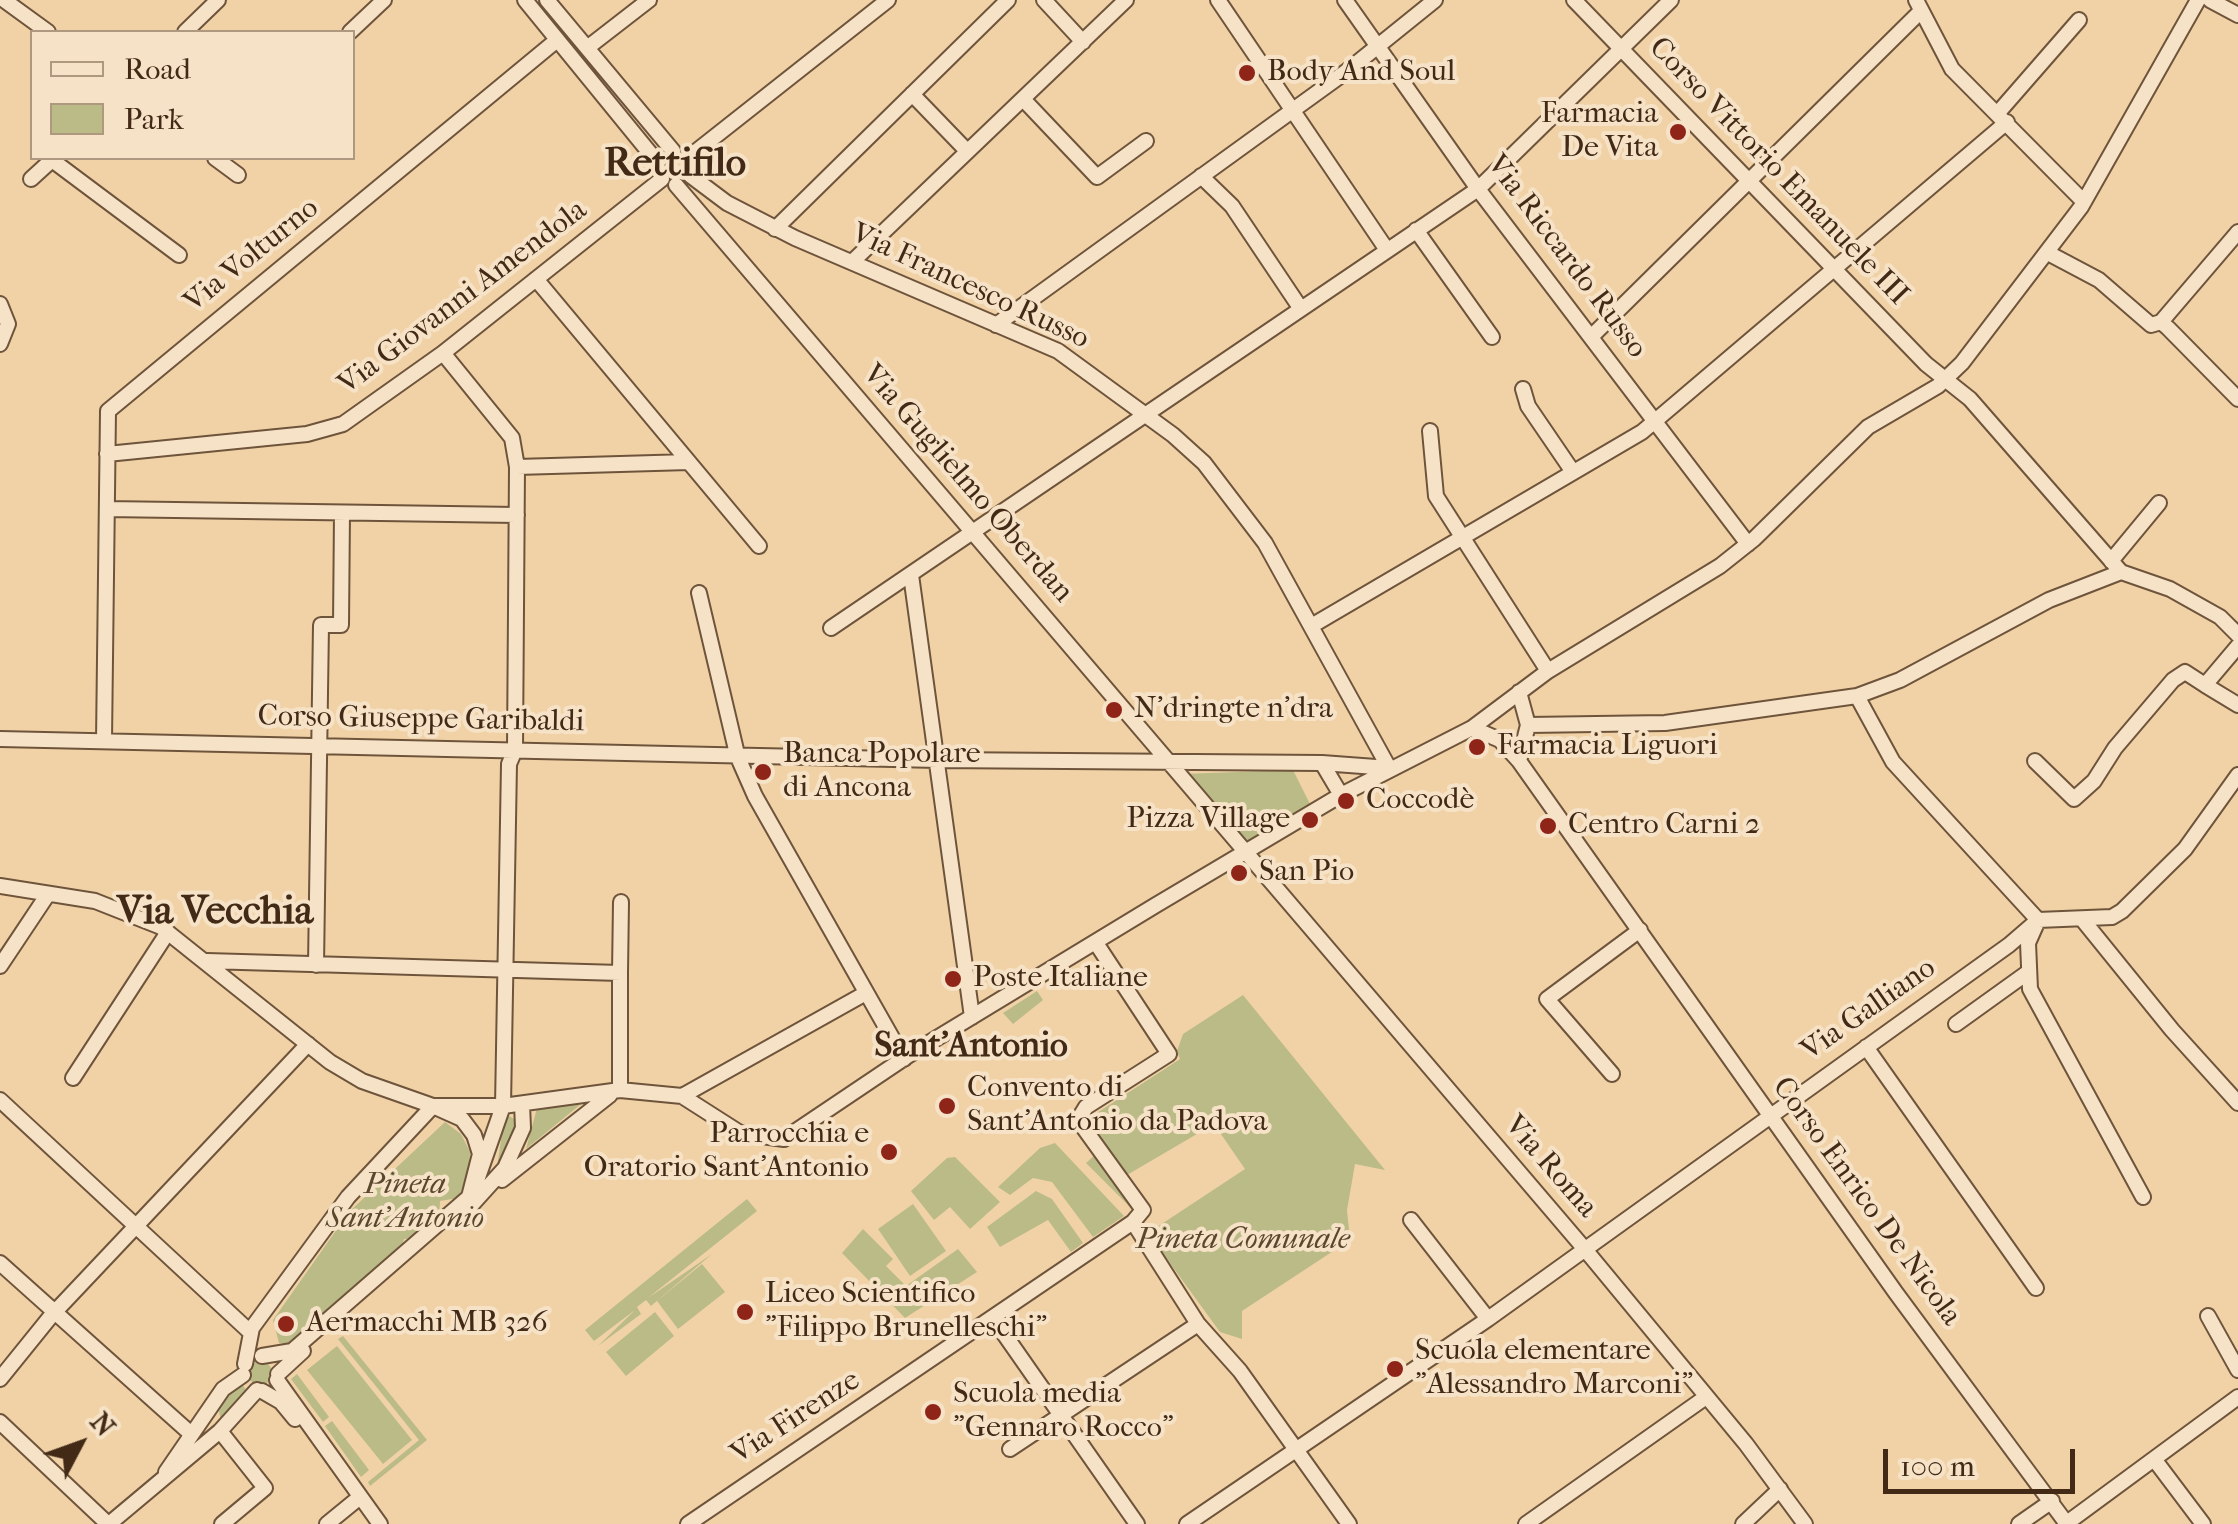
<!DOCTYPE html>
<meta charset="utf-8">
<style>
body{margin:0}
#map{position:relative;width:2238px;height:1524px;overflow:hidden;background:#f1d2a7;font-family:"IM FELL French Canon",serif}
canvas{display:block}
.legend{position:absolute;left:30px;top:30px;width:325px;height:130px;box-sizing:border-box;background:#f6e2c6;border:2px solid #ae9880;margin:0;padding:12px 18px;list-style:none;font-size:30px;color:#422a17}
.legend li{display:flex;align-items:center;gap:20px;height:50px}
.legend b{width:50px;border:2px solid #ae9880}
.north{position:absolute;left:30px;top:1394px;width:100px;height:100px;-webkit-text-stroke:8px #f6e2c6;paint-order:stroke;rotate:49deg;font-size:28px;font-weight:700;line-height:40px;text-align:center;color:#422a17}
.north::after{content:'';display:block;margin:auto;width:35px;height:45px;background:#422a17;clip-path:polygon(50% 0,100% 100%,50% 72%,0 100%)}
.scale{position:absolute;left:1883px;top:1449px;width:192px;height:45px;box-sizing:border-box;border:5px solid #422a17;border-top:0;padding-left:12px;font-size:30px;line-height:35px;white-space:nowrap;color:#422a17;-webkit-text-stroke:8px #f6e2c6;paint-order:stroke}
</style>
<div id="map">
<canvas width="2238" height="1524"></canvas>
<ul class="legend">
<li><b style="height:12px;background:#f6e2c6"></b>Road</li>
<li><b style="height:28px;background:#bbbb87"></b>Park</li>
</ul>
<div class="north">N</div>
<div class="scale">100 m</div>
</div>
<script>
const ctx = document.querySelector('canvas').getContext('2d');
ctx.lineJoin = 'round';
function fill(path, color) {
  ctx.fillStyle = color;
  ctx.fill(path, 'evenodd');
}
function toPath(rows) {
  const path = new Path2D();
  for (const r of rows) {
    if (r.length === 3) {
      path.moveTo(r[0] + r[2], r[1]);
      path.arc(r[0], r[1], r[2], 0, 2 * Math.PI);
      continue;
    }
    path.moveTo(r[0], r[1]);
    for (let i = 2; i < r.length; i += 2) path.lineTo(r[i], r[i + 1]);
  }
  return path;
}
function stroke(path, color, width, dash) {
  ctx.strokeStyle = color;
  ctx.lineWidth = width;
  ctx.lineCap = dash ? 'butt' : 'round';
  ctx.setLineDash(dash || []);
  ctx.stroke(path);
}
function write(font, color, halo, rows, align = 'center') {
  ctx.font = font + ' "IM FELL French Canon",serif';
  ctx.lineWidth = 8;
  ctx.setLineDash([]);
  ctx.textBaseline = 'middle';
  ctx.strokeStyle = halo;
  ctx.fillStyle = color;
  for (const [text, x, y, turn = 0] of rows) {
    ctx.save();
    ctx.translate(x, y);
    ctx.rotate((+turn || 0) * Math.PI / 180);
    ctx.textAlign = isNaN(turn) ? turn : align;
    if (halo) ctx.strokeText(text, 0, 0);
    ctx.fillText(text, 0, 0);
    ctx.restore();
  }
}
const green = toPath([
 [1293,770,1311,806,1244,845,1182,774],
 [1037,991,1043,1000,1013,1024,1003,1013],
 [1243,995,1385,1170,1355,1164,1347,1210,1350,1240,1242,1311,1242,1339,1220,1332,1148,1233,1245,1169,1214,1124,1127,1175,1086,1120,1180,1059,1177,1051,1183,1034],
 [581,1104,526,1149,537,1108],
 [509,1116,519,1122,497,1167,504,1120],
 [445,1122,461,1134,470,1152,469,1175,458,1198,440,1201,439,1217,415,1238,404,1239,399,1254,288,1344,279,1343,273,1320,349,1212],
 [1055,1143,1124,1216,1093,1237,1052,1182,1033,1178,1010,1195,998,1187,1040,1148],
 [1096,1154,1135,1206,1132,1209,1086,1163],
 [955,1157,1000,1202,970,1229,950,1207,934,1220,911,1191,947,1158],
 [1036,1191,1052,1199,1083,1243,1071,1252,1048,1220,1000,1247,987,1227],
 [747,1199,757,1211,648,1298,712,1254,651,1306,646,1300,637,1307,641,1314,598,1346,635,1310,594,1341,585,1330],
 [913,1204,946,1251,910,1276,878,1229],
 [863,1229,893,1259,886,1266,906,1286,958,1249,977,1272,905,1318,842,1253],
 [702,1264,725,1292,678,1329,657,1301],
 [655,1312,674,1336,626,1376,606,1352],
 [343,1336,427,1440,370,1486,368,1482,419,1440,338,1339],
 [337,1346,412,1440,383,1464,307,1370],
 [260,1373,12],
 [297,1374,329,1417,323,1422,291,1379],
 [240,1382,248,1392,221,1421,218,1407],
 [332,1421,369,1470,361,1477,325,1426]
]);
const minor = toPath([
 [4,0,48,32],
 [525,0,658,163],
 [547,0,673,151],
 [1044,0,1083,42],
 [1218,0,1387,250],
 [1345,0,1478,189,1748,544],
 [1574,0,1926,364,1970,399,2121,572,2170,589,2220,617,2238,635],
 [1916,0,1952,69,2084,202],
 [2210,0,2238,15],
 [185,32,218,0],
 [350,32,384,0],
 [587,48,649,0],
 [912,94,967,151],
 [1023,99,1097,177,1146,141],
 [1997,114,2079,20],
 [689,157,888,0],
 [215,158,238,175],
 [52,160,179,255],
 [691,176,727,203,795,238,1058,351,1173,435,1204,463,1265,543,1389,768],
 [1201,176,1232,206,1301,309],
 [31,179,54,158],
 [676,185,1583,1247,1746,1444,1805,1524],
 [775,229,1008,0],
 [1416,230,1492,337],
 [2048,253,2099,280,2151,325,2161,322,2168,328,2238,399],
 [852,262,1126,0],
 [536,279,759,546],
 [0,304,8,324,0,344],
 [2161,322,2238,232],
 [996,325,1347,71,1435,0],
 [1593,335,1921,11],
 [443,353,512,438,517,467,515,750,509,764,503,1106,474,1189],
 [1523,389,1528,406,1573,472],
 [1430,431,1436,496,1548,671],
 [107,454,307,434,343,424,443,353,662,179],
 [517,467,689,462],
 [107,509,517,515],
 [2111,561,2159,503],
 [911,575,972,1017],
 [699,593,737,754],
 [1313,625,1642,432,2007,122],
 [831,628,1478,189,1671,0],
 [2238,646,2205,685,2238,705],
 [1857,696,1893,762,2038,920],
 [1528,725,1665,723,1857,696,1900,680,2049,600,2121,572],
 [1472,728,1500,740,1519,761,1896,1293,2067,1524],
 [0,739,938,760,1322,763,1389,768],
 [104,741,108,411,557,40],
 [736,753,755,796,904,1059],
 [1519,761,1528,725,1519,692],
 [2035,761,2074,799,2094,781,2115,748,2173,680,2185,672,2205,685],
 [1322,763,1341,795],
 [0,886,95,901,161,927,330,1062,362,1081,433,1106,503,1106,620,1090,682,1096,740,1133,784,1139,909,1055,1156,905,1341,795,1472,728,1548,671,1720,566,1754,539,1868,427,1938,386,1962,363,2081,207,2198,0],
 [2082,919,2172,1030,2238,1103],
 [2038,920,2112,917,2122,911,2185,849,2238,775],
 [2036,925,2028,943,2030,989,2143,1197],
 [1096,943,1169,1054,1086,1107,1078,1120,1143,1210,1133,1222,1198,1324,1240,1371,1349,1524],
 [207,961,620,973,620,1090],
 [316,965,321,625,341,625,342,513],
 [0,966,48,894],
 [620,973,621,902],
 [1956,1024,2027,973],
 [1866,1047,2036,1288],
 [1612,1074,1547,999,1640,930],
 [73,1078,168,932],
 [682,1096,866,993],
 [0,1100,250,1332],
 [502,1180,610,1095],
 [467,1210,505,1168,523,1128,522,1104],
 [1411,1220,1488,1319],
 [0,1263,190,1433],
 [2208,1316,2238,1370],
 [993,1318,1137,1524],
 [245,1364,252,1328,348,1197,433,1106,462,1119,474,1135,480,1154,469,1197,292,1351,262,1356],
 [278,1374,303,1351],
 [0,1379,51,1316,308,1044],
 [277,1380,380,1524],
 [262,1391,281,1402,295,1419],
 [0,1422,108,1524],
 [220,1431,265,1488,222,1524],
 [1010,1449,1198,1324],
 [2154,1459,2203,1524],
 [166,1472,223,1389,243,1375],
 [2067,1523,2238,1397],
 [109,1524,220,1431,257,1390],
 [327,1524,360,1497],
 [688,1524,1133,1222],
 [1187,1524,1488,1319,2009,945,2038,920],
 [1526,1524,1706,1397],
 [1743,1524,1780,1489],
 [2019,1524,2052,1501]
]);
const markers = [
 [1247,73,10,"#8f2418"],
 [1678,132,10,"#8f2418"],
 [1114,710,10,"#8f2418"],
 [1477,747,10,"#8f2418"],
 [763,772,10,"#8f2418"],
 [1346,801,10,"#8f2418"],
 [1310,820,10,"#8f2418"],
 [1548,826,10,"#8f2418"],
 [1239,873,10,"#8f2418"],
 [953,979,10,"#8f2418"],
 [947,1106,10,"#8f2418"],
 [889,1152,10,"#8f2418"],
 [745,1312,10,"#8f2418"],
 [286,1324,10,"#8f2418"],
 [1395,1369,10,"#8f2418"],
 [933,1412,10,"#8f2418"]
];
const poiNames = [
 ["Body And Soul",1267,73],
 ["Farmacia",1658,115,"right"],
 ["De Vita",1658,149,"right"],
 ["N'dringte n'dra",1134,710],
 ["Farmacia Liguori",1497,747],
 ["Banca Popolare",783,755],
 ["di Ancona",783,789],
 ["Coccodè",1366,801],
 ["Pizza Village",1290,820,"right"],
 ["Centro Carni 2",1568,826],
 ["San Pio",1259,873],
 ["Poste Italiane",973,979],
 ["Convento di",967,1089],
 ["Sant'Antonio da Padova",967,1123],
 ["Parrocchia e",869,1135,"right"],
 ["Oratorio Sant'Antonio",869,1169,"right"],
 ["Liceo Scientifico",765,1295],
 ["\"Filippo Brunelleschi\"",765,1329],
 ["Aermacchi MB 326",306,1324],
 ["Scuola elementare",1415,1352],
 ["\"Alessandro Marconi\"",1415,1386],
 ["Scuola media",953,1395],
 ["\"Gennaro Rocco\"",953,1429]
];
const streetNames = [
 ["Corso Vittorio Emanuele III",1778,172,46],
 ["Via Volturno",252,256,-39],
 ["Via Riccardo Russo",1566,257,53],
 ["Via Francesco Russo",970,287,25],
 ["Via Giovanni Amendola",463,298,-37],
 ["Via Guglielmo Oberdan",967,484,49],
 ["Corso Giuseppe Garibaldi",421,720,1],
 ["Via Galliano",1869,1010,-35],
 ["Via Roma",1550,1167,49],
 ["Corso Enrico De Nicola",1866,1202,54],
 ["Via Firenze",796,1418,-33]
];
const parkNames = [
 ["Pineta",405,1186],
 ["Sant'Antonio",405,1220],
 ["Pineta Comunale",1243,1241]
];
const quarterNames = [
 ["Sant'Antonio",971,1047]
];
const districtNames = [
 ["Rettifilo",675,165],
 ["Via Vecchia",215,913]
];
fill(green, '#bbbb87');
stroke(minor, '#6e543b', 18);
stroke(minor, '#f6e2c6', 14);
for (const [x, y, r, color] of markers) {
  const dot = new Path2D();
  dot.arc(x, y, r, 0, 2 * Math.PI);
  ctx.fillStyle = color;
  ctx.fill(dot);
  stroke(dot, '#f6e2c6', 4);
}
write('30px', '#422a17', '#f6e2c6', poiNames, 'left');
write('30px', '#422a17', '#f6e2c6', streetNames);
write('italic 30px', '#5a472d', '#f6e2c6', parkNames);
write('bold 35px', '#422a17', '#f6e2c6', quarterNames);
write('bold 40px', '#422a17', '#f6e2c6', districtNames);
</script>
